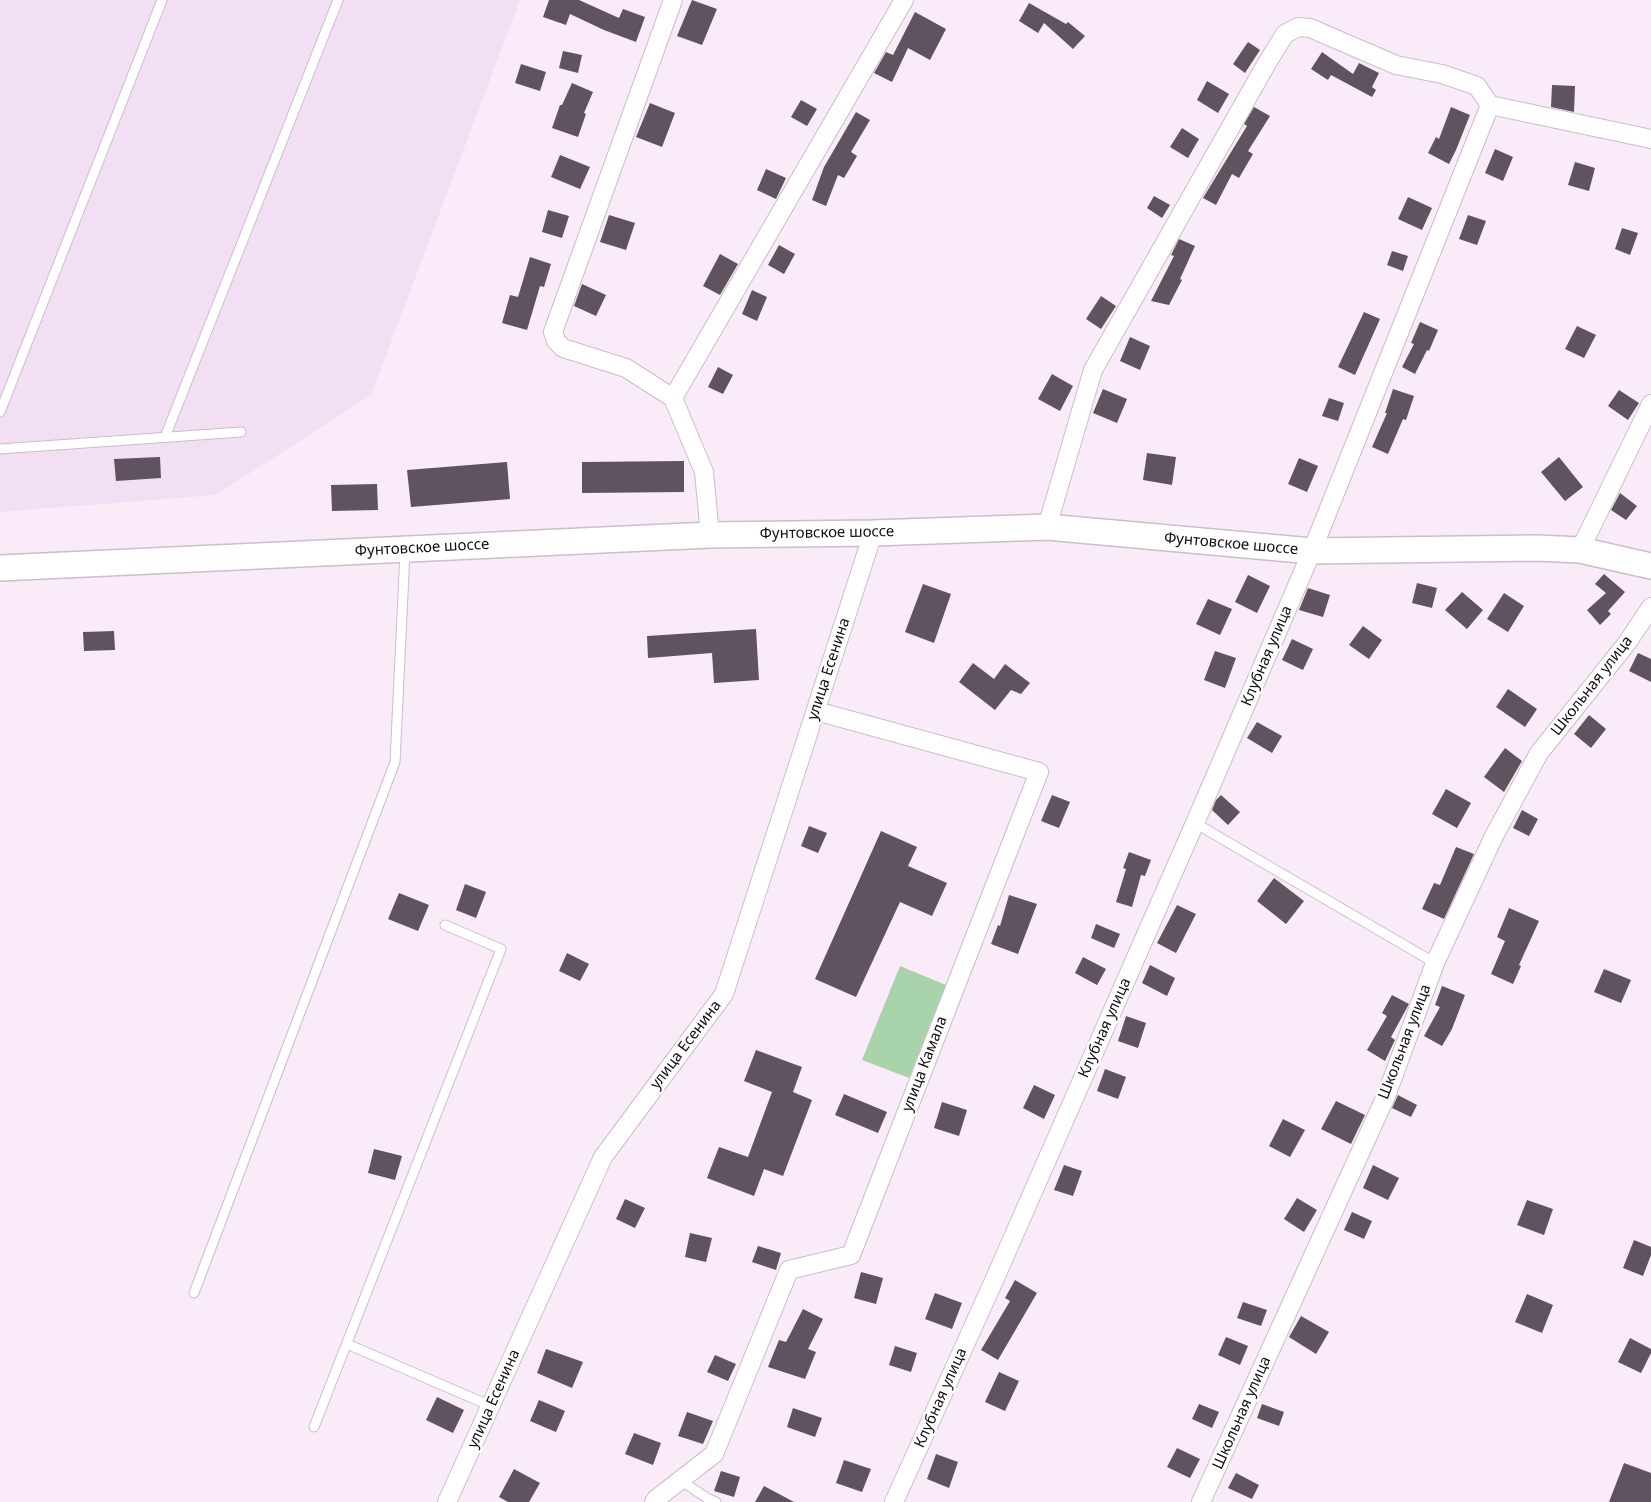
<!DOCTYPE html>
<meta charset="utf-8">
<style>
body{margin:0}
canvas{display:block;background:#faebf9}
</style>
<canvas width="1651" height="1502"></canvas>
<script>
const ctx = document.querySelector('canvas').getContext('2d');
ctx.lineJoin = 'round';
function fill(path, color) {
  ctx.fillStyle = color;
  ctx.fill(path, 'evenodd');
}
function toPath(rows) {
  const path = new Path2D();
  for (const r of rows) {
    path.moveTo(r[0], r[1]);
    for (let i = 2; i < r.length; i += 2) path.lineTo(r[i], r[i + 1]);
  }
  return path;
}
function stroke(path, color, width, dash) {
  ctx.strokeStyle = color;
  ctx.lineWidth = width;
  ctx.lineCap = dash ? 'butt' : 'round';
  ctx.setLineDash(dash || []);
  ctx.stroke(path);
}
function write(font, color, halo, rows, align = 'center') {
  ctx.font = font + ' "Noto Sans",sans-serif';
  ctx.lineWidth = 5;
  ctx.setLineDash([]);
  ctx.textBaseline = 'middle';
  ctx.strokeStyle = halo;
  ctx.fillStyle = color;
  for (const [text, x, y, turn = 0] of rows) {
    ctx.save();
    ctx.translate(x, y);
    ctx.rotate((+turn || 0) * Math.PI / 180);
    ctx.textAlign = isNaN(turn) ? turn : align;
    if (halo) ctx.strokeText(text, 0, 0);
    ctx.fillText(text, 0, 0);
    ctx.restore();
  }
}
const built = toPath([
 [0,0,520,0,371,395,216,495,0,512]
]);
const green = toPath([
 [900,966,946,985,909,1078,862,1060]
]);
const building = toPath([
 [549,0,579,0,619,18,623,9,645,17,636,42,604,30,570,14,566,25,543,17],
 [692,0,717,9,702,45,677,36],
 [1029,3,1066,24,1068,22,1085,36,1073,49,1044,23,1038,33,1019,21],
 [915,12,946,29,930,60,908,48,892,82,874,73,886,52,893,55],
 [1248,42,1260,50,1245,73,1233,64],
 [563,51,582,55,578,73,559,68],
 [1322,52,1353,74,1359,63,1379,73,1372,87,1376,90,1372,97,1331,75,1328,80,1311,69],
 [521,64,546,72,540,91,515,83],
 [1207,81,1229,94,1218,113,1197,100],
 [572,83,593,92,584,113,586,114,578,137,552,128,560,105,562,105],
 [1552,85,1575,86,1574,112,1551,107],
 [801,100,817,109,807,126,791,117],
 [650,103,675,113,662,147,636,137],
 [1254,107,1270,116,1248,151,1253,154,1239,178,1232,174,1216,205,1203,198,1247,126,1244,124],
 [1451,107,1470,115,1456,150,1449,164,1428,153,1436,137,1439,139],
 [856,112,870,120,851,152,857,156,844,178,838,175,826,206,812,200,824,167],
 [1182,128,1199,139,1188,158,1170,147],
 [1495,149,1513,157,1503,181,1485,173],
 [560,155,590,167,580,189,551,177],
 [1575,162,1595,168,1589,191,1568,185],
 [766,169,786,178,776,199,757,190],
 [1154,196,1170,205,1162,218,1147,208],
 [1408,197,1432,208,1422,230,1398,219],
 [548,210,569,216,562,238,542,232],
 [609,215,635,223,626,250,600,242],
 [1468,215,1486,221,1477,245,1459,239],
 [1622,228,1638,233,1630,255,1615,249],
 [1179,239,1195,246,1180,279,1182,280,1169,305,1151,301,1174,256,1171,255],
 [779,245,795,254,784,274,768,265],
 [1392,251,1408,256,1403,271,1387,265],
 [720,254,738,264,720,295,703,286],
 [530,257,551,264,544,287,540,286,527,330,502,323,510,295,518,297],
 [582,284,606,295,596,316,574,306],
 [752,290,767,297,757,321,742,314],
 [1101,296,1116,306,1101,329,1086,319],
 [1364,312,1380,319,1355,375,1338,367],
 [1420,322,1438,330,1429,351,1427,350,1415,374,1402,367,1414,344,1411,343],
 [1577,326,1596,335,1584,358,1565,349],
 [1130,337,1150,346,1140,370,1120,361],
 [718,367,733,375,723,394,708,387],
 [1052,374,1073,386,1060,411,1038,399],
 [1103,389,1127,399,1117,423,1093,413],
 [1393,389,1414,396,1406,420,1403,419,1388,454,1372,447,1387,413,1385,413],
 [1619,390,1639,403,1628,420,1608,406],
 [1329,398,1344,403,1338,421,1322,416],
 [1147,453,1176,457,1172,485,1143,480],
 [160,457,161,478,116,481,114,459],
 [1559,457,1583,487,1565,501,1541,472],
 [1299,458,1318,466,1307,492,1288,484],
 [684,461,684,492,582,493,582,462],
 [507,462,510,499,411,507,407,470],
 [377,484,378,510,332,511,331,485],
 [1620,493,1637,506,1626,520,1611,510],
 [1604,574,1625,592,1608,611,1611,614,1600,625,1587,610,1606,593,1595,584],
 [1248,575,1270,586,1257,613,1235,602],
 [1417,583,1437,588,1432,608,1412,603],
 [923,584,951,594,934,643,905,632],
 [1308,588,1330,595,1323,617,1299,610],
 [1462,592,1483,610,1467,629,1445,610],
 [1504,593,1524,606,1508,632,1487,619],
 [1208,599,1232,609,1220,635,1196,624],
 [1363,626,1382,640,1369,659,1349,645],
 [756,629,759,680,714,683,712,653,648,658,647,636],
 [114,631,115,650,84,651,83,632],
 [1292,639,1313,649,1303,670,1282,660],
 [1215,651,1236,658,1225,688,1204,680],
 [1638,653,1651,659,1651,682,1629,671],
 [973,663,994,679,1005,664,1030,683,1021,694,1011,690,995,710,959,682],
 [1508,689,1537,709,1525,727,1496,707],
 [1589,715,1606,729,1591,748,1574,734],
 [1257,722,1282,736,1272,753,1247,738],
 [1505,748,1522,761,1504,792,1484,777],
 [1446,789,1471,803,1457,828,1432,814],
 [1052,795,1070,802,1059,828,1041,821],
 [1221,795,1240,812,1228,825,1212,810,1216,800],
 [1522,810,1538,819,1529,836,1513,828],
 [809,826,827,833,818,853,801,846],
 [881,831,917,847,908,866,947,883,932,916,900,902,856,997,815,979],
 [1456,847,1474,854,1444,919,1422,909,1434,883,1440,885],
 [1129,852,1151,860,1145,876,1141,875,1132,907,1116,902,1126,869,1123,868],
 [1274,878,1304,901,1286,924,1257,901],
 [465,884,486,892,476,918,456,910],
 [399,893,429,905,418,931,388,919],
 [1009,895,1037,904,1018,954,991,944,998,925,1000,926],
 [1177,905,1196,914,1176,953,1157,943],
 [1509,908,1539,921,1519,965,1521,966,1513,984,1491,974,1505,941,1497,937],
 [1096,924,1120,934,1114,948,1091,938],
 [567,953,589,964,580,981,559,971],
 [1083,957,1106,969,1097,985,1075,973],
 [1150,965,1175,978,1167,996,1142,983],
 [1604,969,1631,980,1621,1003,1594,992],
 [1442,986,1465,995,1452,1029,1442,1046,1424,1036,1440,1007,1435,1005],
 [1392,995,1409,1004,1391,1037,1395,1040,1385,1061,1367,1050,1387,1016,1382,1013],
 [1126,1016,1146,1023,1138,1048,1118,1041],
 [756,1050,802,1067,793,1092,812,1100,783,1176,764,1169,754,1196,707,1178,719,1147,748,1157,772,1092,744,1081],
 [1105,1069,1126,1077,1118,1099,1097,1091],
 [1034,1085,1055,1095,1044,1119,1023,1108],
 [844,1094,887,1112,878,1133,835,1115],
 [1398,1095,1417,1105,1411,1117,1392,1108],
 [1336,1101,1365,1115,1351,1144,1321,1129],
 [942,1102,967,1110,959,1136,934,1128],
 [1283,1119,1305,1130,1290,1157,1269,1146],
 [374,1149,402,1156,395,1180,368,1173],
 [1064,1165,1082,1171,1073,1196,1054,1190],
 [1373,1165,1399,1178,1388,1200,1363,1188],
 [1297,1198,1317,1210,1304,1232,1284,1219],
 [625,1199,645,1208,635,1228,616,1219],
 [1527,1200,1553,1209,1544,1235,1517,1225],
 [1352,1212,1372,1221,1364,1239,1344,1230],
 [690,1233,712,1238,706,1262,685,1257],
 [1634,1240,1651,1247,1651,1255,1643,1276,1623,1268],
 [758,1246,781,1253,776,1270,752,1262],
 [861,1272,883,1278,876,1304,854,1298],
 [1015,1280,1037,1293,998,1360,981,1350,1010,1301,1005,1298],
 [935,1293,962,1303,952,1329,925,1319],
 [1527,1294,1553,1305,1542,1333,1515,1322],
 [1243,1302,1267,1310,1261,1326,1237,1318],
 [803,1309,823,1319,808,1349,816,1352,805,1379,768,1367,779,1340,786,1342],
 [1301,1316,1329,1332,1316,1354,1289,1337],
 [1226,1337,1248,1346,1240,1365,1218,1355],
 [1630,1338,1651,1349,1651,1353,1641,1373,1618,1362],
 [895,1346,917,1353,911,1372,889,1365],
 [546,1349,583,1362,572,1388,537,1373],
 [715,1355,736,1364,728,1381,707,1372],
 [999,1372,1019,1381,1005,1411,985,1402],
 [437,1397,464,1410,453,1433,426,1420],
 [539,1400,565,1411,556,1432,530,1421],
 [1199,1404,1219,1412,1212,1428,1192,1419],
 [1262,1404,1284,1412,1279,1426,1257,1418],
 [793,1408,822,1418,815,1437,787,1427],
 [687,1412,713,1421,703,1444,678,1436],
 [634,1433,661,1443,653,1465,625,1454],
 [1177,1448,1200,1459,1190,1478,1167,1467],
 [936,1454,958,1462,949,1488,927,1479],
 [844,1460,871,1469,862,1492,836,1483],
 [1624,1463,1651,1473,1651,1502,1609,1502],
 [514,1469,540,1483,529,1502,508,1502,499,1497],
 [721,1471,740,1477,734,1497,714,1491],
 [1236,1473,1259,1485,1252,1499,1228,1488],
 [764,1486,794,1502,755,1502]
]);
const lane = toPath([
 [0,412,162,0],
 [165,437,338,0],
 [0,449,241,432],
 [1195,823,1435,963],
 [194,1293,395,762,405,552],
 [347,1344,491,1406],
 [314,1427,501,949,445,925],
 [680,1480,707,1498,716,1502]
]);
const street = toPath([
 [673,0,553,332,556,341,563,348,626,368,673,398],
 [1047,527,1093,370,1267,63,1285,34,1298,27,1310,28,1396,65,1442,74,1477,86,1490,105,1651,139],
 [710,535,704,472,673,398,904,0],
 [1580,550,1651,404],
 [447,1502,603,1157,724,994,873,533],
 [654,1502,656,1499,714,1454,789,1270,851,1255,1039,772,816,711],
 [894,1502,996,1276,1195,823,1312,551,1490,105],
 [1201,1502,1386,1096,1435,963,1494,836,1539,753,1627,643,1651,607]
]);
const secondary = toPath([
 [0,568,710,535,873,533,1047,527,1312,551,1537,548,1580,550,1651,566]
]);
const streetNames = [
 ["Фунтовское шоссе",827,533,-1],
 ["Фунтовское шоссе",1231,544,5],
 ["Фунтовское шоссе",422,548,-3],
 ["Клубная улица",1267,656,-67],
 ["улица Есенина",829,669,-72],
 ["Школьная улица",1592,686,-52],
 ["Клубная улица",1105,1028,-66],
 ["Школьная улица",1405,1042,-69],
 ["улица Есенина",686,1045,-53],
 ["улица Камала",925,1064,-69],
 ["Клубная улица",941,1398,-66],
 ["улица Есенина",494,1399,-66],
 ["Школьная улица",1242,1413,-66]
];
fill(built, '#f3dff3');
fill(green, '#a9d3ab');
fill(building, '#5f535f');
stroke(lane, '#cbbdca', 11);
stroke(street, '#cbbdca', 20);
stroke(secondary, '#cbbdca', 28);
stroke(lane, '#fff', 9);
stroke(street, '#fff', 18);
stroke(secondary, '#fff', 25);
write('15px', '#120d12', '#fefefe', streetNames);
</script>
